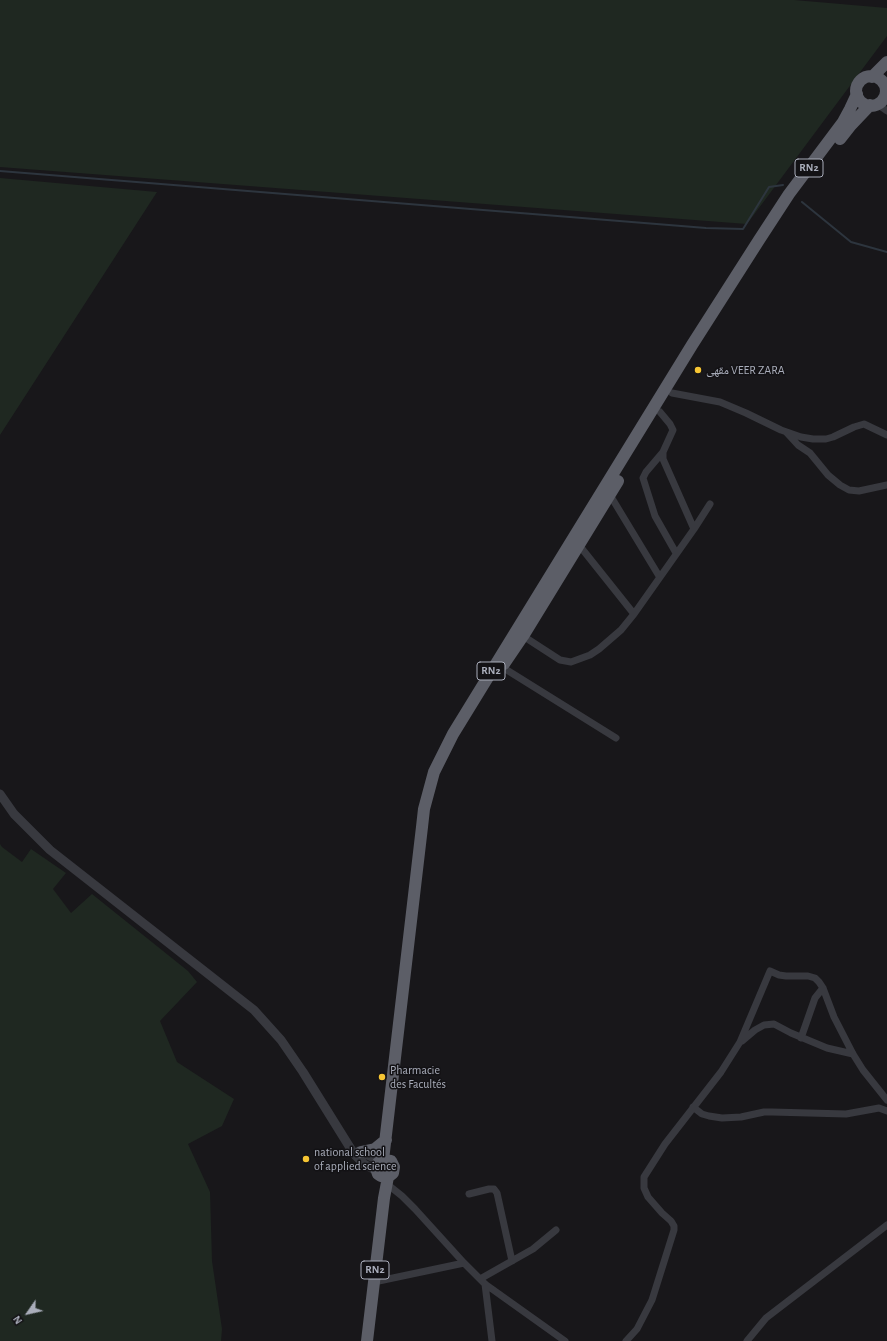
<!DOCTYPE html>
<meta charset="utf-8">
<style>
body{margin:0}
#map{position:relative;width:887px;height:1341px;overflow:hidden;background:#18171a;font-family:"Alegreya Sans",sans-serif}
canvas{display:block}
.north{position:absolute;left:8px;top:1293px;width:40px;height:40px;-webkit-text-stroke:3px #131215;paint-order:stroke;rotate:236deg;font-size:11px;font-weight:700;line-height:16px;text-align:center;color:#a9adba}
.north::after{content:'';display:block;margin:auto;width:14px;height:18px;background:#a9adba;clip-path:polygon(50% 0,100% 100%,50% 72%,0 100%)}
</style>
<div id="map">
<canvas width="887" height="1341"></canvas>
<div class="north">N</div>
</div>
<script>
const ctx = document.querySelector('canvas').getContext('2d');
ctx.lineJoin = 'round';
function fill(path, color) {
  ctx.fillStyle = color;
  ctx.fill(path, 'evenodd');
}
function toPath(rows) {
  const path = new Path2D();
  for (const r of rows) {
    if (r.length === 3) {
      path.moveTo(r[0] + r[2], r[1]);
      path.arc(r[0], r[1], r[2], 0, 2 * Math.PI);
      continue;
    }
    path.moveTo(r[0], r[1]);
    for (let i = 2; i < r.length; i += 2) path.lineTo(r[i], r[i + 1]);
  }
  return path;
}
function stroke(path, color, width, dash) {
  ctx.strokeStyle = color;
  ctx.lineWidth = width;
  ctx.lineCap = dash ? 'butt' : 'round';
  ctx.setLineDash(dash || []);
  ctx.stroke(path);
}
function write(font, color, halo, rows, align = 'center') {
  ctx.font = font + ' "Alegreya Sans","Noto Naskh Arabic",sans-serif';
  ctx.lineWidth = 3;
  ctx.setLineDash([]);
  ctx.textBaseline = 'middle';
  ctx.strokeStyle = halo;
  ctx.fillStyle = color;
  for (const [text, x, y, turn = 0] of rows) {
    ctx.save();
    ctx.translate(x, y);
    ctx.rotate((+turn || 0) * Math.PI / 180);
    ctx.textAlign = isNaN(turn) ? turn : align;
    if (halo) ctx.strokeText(text, 0, 0);
    ctx.fillText(text, 0, 0);
    ctx.restore();
  }
}
const green = toPath([
 [0,0,794,0,887,8,887,36,747,224,0,167],
 [0,178,157,192,0,435],
 [0,844,2,847,22,862,31,849,66,873,53,889,71,913,92,894,188,971,197,982,160,1021,177,1062,234,1099,222,1126,188,1144,210,1192,212,1261,222,1329,221,1341,0,1341]
]);
const stream = toPath([
 [0,171,706,228,743,229,769,187,783,185],
 [802,202,851,242,887,252]
]);
const minor = toPath([
 [885,92,887,94],
 [877,104,887,111],
 [672,393,720,402,746,413,781,430,801,437,813,439,826,439,833,437,854,427,864,424,887,435],
 [787,433,798,445,810,453,828,475,840,485,849,490,859,491,887,485],
 [663,452,646,472,643,478,655,516,676,553],
 [610,495,659,576],
 [694,529,710,504],
 [579,545,634,614,694,529,663,459,663,452,673,430,670,424,660,412],
 [523,636,560,660,571,662,590,655,599,649,621,630,634,614],
 [502,667,616,738],
 [801,1038,815,998,823,988],
 [742,1041,755,1030,764,1025,774,1024,791,1033,827,1048,853,1054],
 [693,1107,702,1114,709,1116,722,1118,741,1117,764,1112,772,1112,846,1114,879,1108,887,1111],
 [387,1184,402,1196,415,1209,464,1263,485,1284,565,1341],
 [469,1194,489,1189,494,1189,497,1193,512,1261],
 [480,1279,533,1249,556,1230],
 [374,1282,464,1263],
 [485,1284,492,1341],
 [626,1341,637,1329,652,1300,674,1230,674,1226,671,1221,662,1213,648,1197,644,1188,644,1177,665,1144,721,1072,740,1042,770,971,779,975,786,976,808,976,815,978,819,982,823,988,834,1017,853,1054,863,1070,887,1100],
 [747,1341,766,1318,887,1225]
]);
const tertiary = toPath([
 [0,794,14,814,50,850,254,1010,281,1040,303,1072,354,1154,364,1164,377,1171],
 [359,1151,380,1161]
]);
const trunk = toPath([
 [871,91,15],
 [872,77,887,62],
 [840,139,851,125,870,105],
 [504,664,523,636,618,481],
 [361,1152,375,1149,386,1140],
 [383,1160,391,1161,394,1167,393,1173,388,1177,381,1176,378,1174,376,1168,378,1163,383,1160,422,827,424,809,434,772,453,734,692,345,759,240,789,194,843,122,850,109,857,94],
 [367,1341,384,1198,388,1177]
]);
const markers = [
 [698,370,4,"#f6c533"],
 [382,1077,4,"#f6c533"],
 [306,1159,4,"#f6c533"]
];
const shields = [
 [809,168,28],
 [491,671,28],
 [375,1270,28]
];
const shieldNames = [
 ["RN2",809,168],
 ["RN2",491,671],
 ["RN2",375,1270]
];
const poiNames = [
 ["مقهى VEER ZARA",706,370],
 ["Pharmacie",390,1070],
 ["des Facultés",390,1084],
 ["national school",314,1152],
 ["of applied science",314,1166]
];
fill(green, '#1f2821');
stroke(stream, '#2d353e', 2);
stroke(minor, '#38393f', 7);
stroke(tertiary, '#38393f', 9);
stroke(trunk, '#5c5e67', 12);
for (const [x, y, r, color] of markers) {
  const dot = new Path2D();
  dot.arc(x, y, r, 0, 2 * Math.PI);
  ctx.fillStyle = color;
  ctx.fill(dot);
  stroke(dot, '#131215', 1.5);
}
for (const [x, y, w] of shields) {
  const box = new Path2D();
  box.roundRect(x - w / 2, y - 9, w, 18, 3);
  ctx.fillStyle = '#131215';
  ctx.fill(box);
  stroke(box, '#a9adba', 1);
}
write('bold 11px', '#a9adba', null, shieldNames);
write('12px', '#a9adba', '#131215', poiNames, 'left');
</script>
